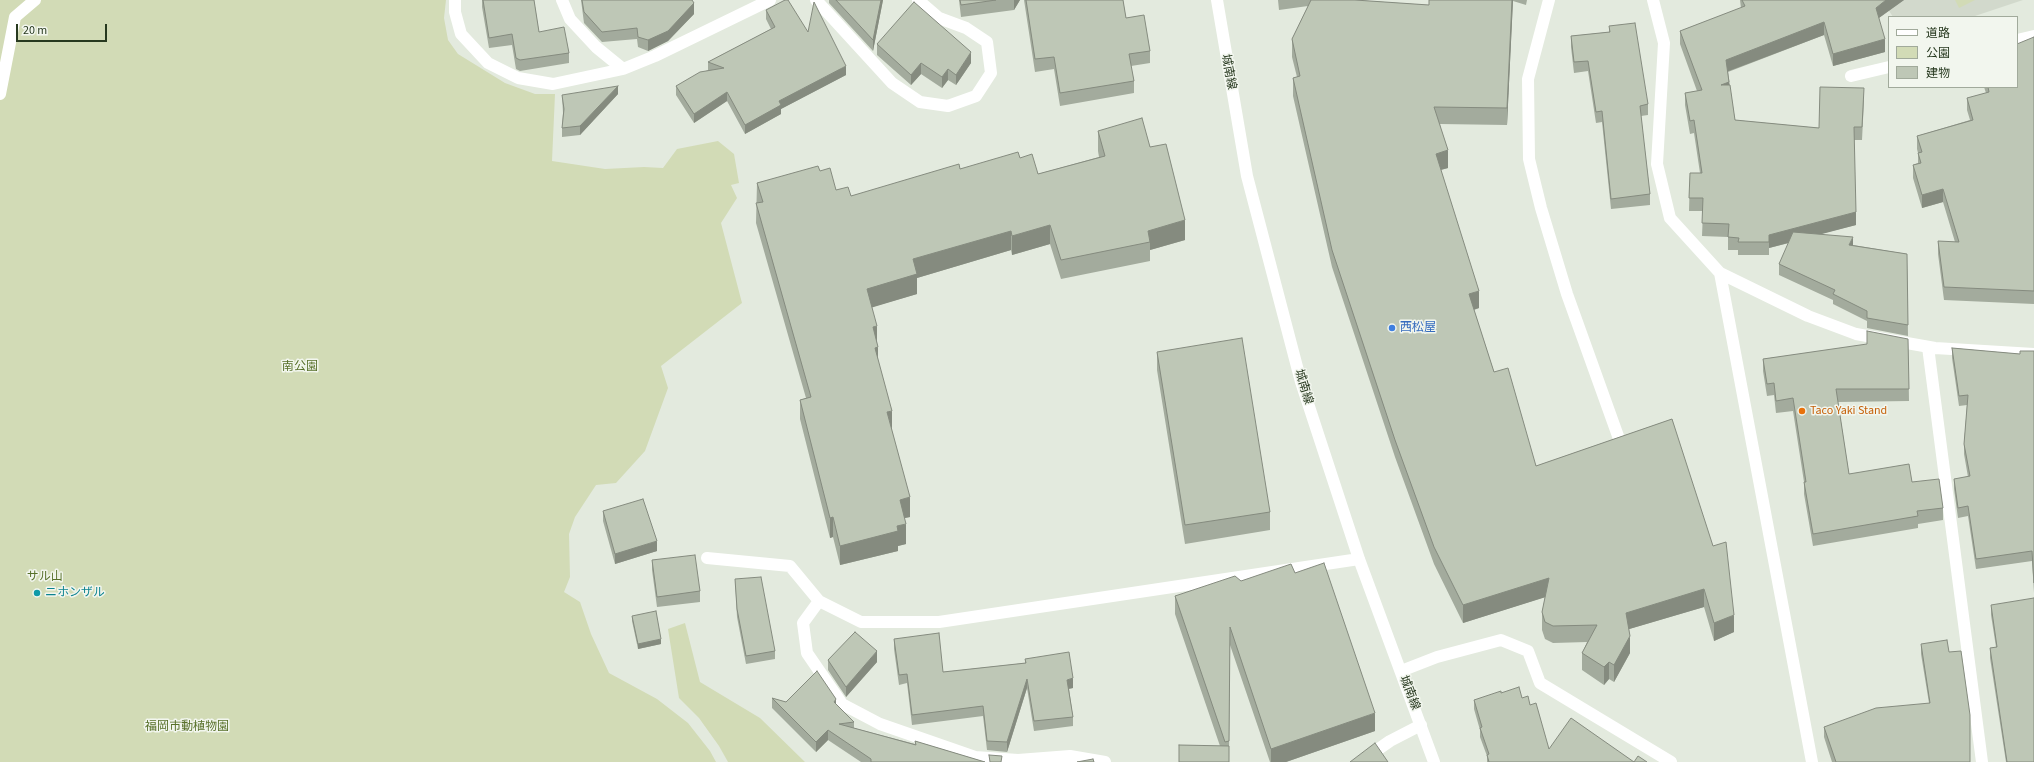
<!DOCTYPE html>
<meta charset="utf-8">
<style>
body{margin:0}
#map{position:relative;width:2034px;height:762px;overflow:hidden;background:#e3eade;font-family:"Source Sans 3","Noto Sans JP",sans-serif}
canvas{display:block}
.legend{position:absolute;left:1888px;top:16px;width:130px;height:72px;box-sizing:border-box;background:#f2f6ee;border:1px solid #a1aa9b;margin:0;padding:5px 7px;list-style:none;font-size:12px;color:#27391f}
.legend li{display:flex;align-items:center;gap:8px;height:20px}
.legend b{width:20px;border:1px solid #a1aa9b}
.scale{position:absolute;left:16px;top:24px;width:91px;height:18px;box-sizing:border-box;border:2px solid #27391f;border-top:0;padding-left:5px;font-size:12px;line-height:14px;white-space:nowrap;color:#27391f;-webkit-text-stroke:3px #f2f6ee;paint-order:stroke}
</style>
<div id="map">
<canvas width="2034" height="762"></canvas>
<ul class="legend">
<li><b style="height:5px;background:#fff"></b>道路</li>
<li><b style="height:11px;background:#d2dbb6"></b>公園</li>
<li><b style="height:11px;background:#bec7b6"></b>建物</li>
</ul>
<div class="scale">20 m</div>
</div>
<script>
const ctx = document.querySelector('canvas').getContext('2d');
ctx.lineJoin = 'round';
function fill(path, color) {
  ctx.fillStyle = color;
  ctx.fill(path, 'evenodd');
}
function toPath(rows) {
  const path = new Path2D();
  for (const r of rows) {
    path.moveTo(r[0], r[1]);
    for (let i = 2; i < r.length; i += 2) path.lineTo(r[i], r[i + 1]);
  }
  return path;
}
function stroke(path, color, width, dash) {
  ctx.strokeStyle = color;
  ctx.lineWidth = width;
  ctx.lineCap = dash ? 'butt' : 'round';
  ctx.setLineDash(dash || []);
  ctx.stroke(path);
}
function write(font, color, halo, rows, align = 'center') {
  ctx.font = font + ' "Source Sans 3","Noto Sans JP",sans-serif';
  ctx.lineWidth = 3;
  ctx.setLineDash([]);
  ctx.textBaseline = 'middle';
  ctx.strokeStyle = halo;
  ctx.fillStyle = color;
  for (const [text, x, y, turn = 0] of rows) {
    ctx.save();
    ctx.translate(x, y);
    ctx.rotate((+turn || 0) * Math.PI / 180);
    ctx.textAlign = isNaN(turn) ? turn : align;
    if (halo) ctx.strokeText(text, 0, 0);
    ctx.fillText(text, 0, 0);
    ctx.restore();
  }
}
const built = toPath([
 [1882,0,2023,0,1972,17,1893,17]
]);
const green = toPath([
 [0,0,446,0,444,18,448,40,458,54,505,83,535,94,555,94,552,161,605,169,644,167,663,168,677,149,718,141,734,154,739,183,731,185,737,198,721,223,742,303,661,366,668,388,645,451,616,483,596,485,575,517,569,534,570,577,564,592,580,602,591,634,609,673,657,699,688,723,710,751,716,762,0,762],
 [1955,0,1975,0,1959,8],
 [685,623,700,682,760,718,805,762,728,762,719,746,699,718,679,698,668,629]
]);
const minor = toPath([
 [455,0,455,12,461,34,488,63,518,78,553,84,623,69],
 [562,0,570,19,596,47,623,69,655,56,770,0],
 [816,0,892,83,920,102,948,106,976,96,991,73,987,42,966,28,939,18,918,0],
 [1217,0,1247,176,1301,382,1359,559,1434,762],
 [1549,0,1528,79,1529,159,1541,208,1567,294,1618,436],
 [1653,0,1664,43,1657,164,1670,218,1720,273],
 [2017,40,2034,36],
 [1851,76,1889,67],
 [0,94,15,17,35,0],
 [1928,347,1982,762],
 [707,558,790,566,819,601,861,622,939,622,1359,559],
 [819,601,803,623,807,653,842,704,880,724,975,757,1018,760,1070,756,1105,762],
 [1401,671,1437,657,1501,640,1528,651,1540,683,1671,762],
 [1360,762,1390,741,1421,725],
 [1812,762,1720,273,1808,316,1856,334,1935,348,2034,354]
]);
const wall = toPath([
 [482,0,534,0,539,32,569,53,569,63,520,71,516,69,512,45,489,48,482,7],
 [581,0,692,0,694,14,668,41,648,51,638,47,637,39,602,42,584,23],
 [829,0,883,0,873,51,829,3],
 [959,0,1020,0,1014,10,961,17],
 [1024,0,1123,0,1126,18,1150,51,1150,63,1131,66,1134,81,1134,93,1060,106,1054,69,1035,72],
 [1278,0,1355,0,1429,5,1429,0,1527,0,1526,5,1513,1,1507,125,1440,124,1448,168,1441,170,1479,308,1474,310,1494,372,1536,466,1672,419,1734,632,1714,641,1704,607,1629,629,1630,653,1614,682,1609,679,1604,685,1582,670,1582,653,1587,642,1553,643,1545,639,1542,630,1542,612,1545,597,1463,623,1434,564,1395,457,1332,267,1293,96,1293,78,1297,77,1292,57,1292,39,1308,6,1279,10],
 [1740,0,1904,0,1879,18,1885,52,1833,66,1824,35,1728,72,1735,120,1819,128,1864,100,1862,140,1854,140,1856,225,1820,234,1853,245,1907,254,1908,336,1867,328,1867,321,1833,304,1833,300,1779,275,1779,264,1789,243,1769,248,1769,255,1738,255,1738,250,1728,250,1728,237,1702,236,1703,211,1689,211,1690,173,1700,173,1694,133,1690,134,1685,105,1685,93,1697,91,1680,44,1680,31,1741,8],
 [766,10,808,32,846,75,781,109,781,114,745,134,727,101,694,123,676,95,676,86,708,70,708,62,771,29,766,19],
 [1609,26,1648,104,1648,115,1641,116,1650,194,1650,205,1611,209,1602,122,1596,123,1588,71,1574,73,1571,47,1571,36,1609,32],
 [2034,37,2034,304,1944,300,1938,254,1938,241,1955,242,1943,202,1922,208,1913,178,1913,165,1918,163,1918,153,1917,149,1917,136,1970,120,1967,110,1967,98,1986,93,1984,87,2017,87],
 [877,44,971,63,956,85,948,80,942,88,921,74,911,85,877,55],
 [618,94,580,135,562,137,562,128,563,113,562,95],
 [1098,131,1150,147,1185,240,1150,250,1150,261,1061,279,1050,244,1012,255,1011,250,917,278,917,294,872,307,877,342,878,362,892,431,910,517,904,518,906,544,898,546,898,551,840,565,833,537,830,538,800,419,800,400,806,398,756,223,757,183,820,171,836,190,851,196,960,169,1020,158,1038,174,1099,157,1098,151],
 [1908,339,1909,401,1838,402,1849,474,1912,482,1943,508,1943,520,1918,524,1918,528,1813,546,1804,494,1804,482,1793,411,1776,413,1774,395,1767,396,1763,371,1763,359],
 [1952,348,2020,354,2034,351,2034,593,2032,561,1976,569,1968,516,1958,518,1954,489,1954,479,1968,477,1964,454,1964,444,1967,405,1959,406,1952,358],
 [1157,352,1270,512,1270,530,1185,544,1157,370],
 [603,511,657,551,615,564,603,521],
 [652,560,700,591,700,602,657,607,652,570],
 [1295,573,1375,731,1286,762,1270,762,1230,645,1229,762,1179,762,1179,745,1220,746,1175,614,1175,596,1241,581],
 [735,579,775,651,775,659,746,664,737,617],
 [1991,605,2034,762,2006,762,1990,658,1990,648,1996,647,1991,615],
 [632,616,661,644,638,649,632,621],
 [894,639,943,672,1025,663,1025,659,1073,688,1069,689,1073,717,1073,726,1034,731,1027,688,1007,752,987,750,983,716,912,725,907,683,899,685,894,649],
 [1921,644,1970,762,1832,762,1824,737,1824,727,1929,703,1921,654],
 [828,660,877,662,846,697,828,670],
 [1501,693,1522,698,1530,705,1549,749,1634,762,1647,762,1487,762,1487,756,1480,737,1480,730,1474,709,1474,700],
 [772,698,786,702,836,704,854,722,854,728,915,744,915,741,985,762,861,762,828,740,816,752,772,708]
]);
const shadedWall = toPath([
 [881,0,883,0,873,51,873,40],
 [1014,0,1020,0,1014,10],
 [1512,0,1513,0,1507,125,1507,108],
 [1886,0,1904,0,1876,20,1876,8],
 [694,3,694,14,668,41,648,51,648,40],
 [1824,22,1824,35,1726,72,1726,60],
 [1885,39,1885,52,1833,66,1833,54],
 [971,52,971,63,956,85,956,75],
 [921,63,921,74,911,85,911,75],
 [846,66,846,75,781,109,781,114,745,134,745,125,779,101],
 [948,69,948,80,942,88,942,77],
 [1729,82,1729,95,1721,85],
 [618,86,618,94,580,135,580,126],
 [727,92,727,101,694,123,694,114],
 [1448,150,1448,168,1436,171,1436,154],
 [1943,189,1943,202,1922,208,1922,195],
 [1856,212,1856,225,1769,248,1769,235],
 [1185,220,1185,240,1150,250,1150,242,1148,231],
 [1050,225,1050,244,1012,255,1012,236],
 [1011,231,1011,250,917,278,917,294,867,309,867,289,913,259],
 [1853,237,1853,247,1849,245],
 [1479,291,1479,308,1469,311,1469,294],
 [877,326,877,346,873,327],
 [878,347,878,367,875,348],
 [892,411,892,431,887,412],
 [910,497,910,517,900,519,900,500],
 [833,517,833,537,830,538,830,518],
 [906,524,906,544,898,546,898,551,840,565,840,546,897,526],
 [657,541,657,551,615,564,615,554],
 [1549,578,1549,596,1463,623,1463,605],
 [1704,589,1704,607,1626,630,1626,613],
 [1734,615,1734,632,1714,641,1714,623],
 [1630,636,1630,653,1614,682,1614,665],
 [661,639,661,644,638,649,638,644],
 [877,651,877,662,846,697,846,687],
 [1609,662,1609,679,1604,685,1604,667],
 [1073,678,1073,688,1067,689,1067,680],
 [1027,679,1027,688,1007,752,1007,742],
 [836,699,836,709,834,702],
 [1375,713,1375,731,1286,762,1271,762,1271,749],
 [828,730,828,740,816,752,816,742]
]);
const building = toPath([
 [483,0,534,0,539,32,564,27,569,53,520,60,516,58,512,34,489,38,483,0],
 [582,0,692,0,694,3,668,31,648,40,638,37,637,28,602,32,584,12,582,0],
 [785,0,788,0,808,32,814,2,846,66,779,101,781,105,745,125,727,92,694,114,676,86,700,72,724,68,708,62,775,27,766,10,785,0],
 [836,0,881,0,873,40,836,0],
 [960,0,996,0,961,5,960,0],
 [1026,0,1123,0,1126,18,1144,15,1150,51,1129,54,1134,81,1060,93,1054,57,1035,59,1026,0],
 [1311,0,1355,0,1429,5,1429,0,1512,0,1507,108,1434,107,1448,150,1436,154,1479,291,1469,294,1494,372,1508,368,1536,466,1672,419,1713,546,1726,542,1734,615,1714,623,1704,589,1626,613,1630,636,1614,665,1609,662,1604,667,1582,653,1597,625,1553,626,1545,622,1542,612,1549,578,1463,605,1434,547,1395,440,1332,250,1293,78,1300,76,1292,39,1311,0],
 [1742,0,1886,0,1876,8,1885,39,1833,54,1824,22,1726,60,1729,82,1721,85,1730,85,1735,120,1819,128,1820,87,1864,88,1862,127,1854,127,1856,212,1769,235,1769,242,1738,242,1739,238,1728,237,1729,224,1702,223,1703,198,1689,198,1690,173,1702,173,1694,120,1690,121,1685,93,1702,90,1680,31,1745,6,1742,0],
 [914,2,971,52,956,75,948,69,942,77,921,63,911,75,877,44,914,2],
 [1635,23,1648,104,1640,106,1650,194,1611,199,1602,111,1596,112,1588,61,1574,62,1571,36,1610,32,1609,26,1635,23],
 [2034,37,2034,291,1944,287,1938,241,1959,242,1943,189,1922,195,1913,165,1921,163,1918,153,1922,152,1917,136,1973,120,1967,98,1989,92,1988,87,2017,87,2017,44,2034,37],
 [618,86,580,126,562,128,564,109,562,95,618,86],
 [1142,118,1150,147,1166,144,1185,220,1148,231,1150,242,1061,260,1050,225,1012,236,1011,231,913,259,917,274,867,289,877,326,873,327,878,347,875,348,892,411,887,412,910,497,900,500,906,524,897,526,898,531,840,546,833,517,830,518,800,400,811,397,756,203,763,202,757,183,818,166,820,171,830,168,836,190,848,187,851,196,959,164,960,169,1018,152,1020,158,1032,154,1038,174,1105,156,1098,131,1142,118],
 [1793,232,1853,237,1849,245,1907,254,1908,325,1867,318,1867,311,1833,294,1835,290,1779,264,1793,232],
 [1867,331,1908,339,1909,389,1836,389,1849,474,1909,464,1912,482,1939,479,1943,508,1917,511,1918,516,1813,534,1804,482,1806,482,1793,398,1776,401,1774,383,1767,384,1763,359,1867,344,1867,331],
 [1242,338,1270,512,1185,525,1157,352,1242,338],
 [1952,348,2020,354,2020,351,2034,351,2034,583,2032,551,1976,559,1968,506,1958,508,1954,479,1970,476,1964,444,1968,395,1959,396,1952,348],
 [643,499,657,541,615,554,603,511,643,499],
 [695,555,700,591,657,597,652,560,695,555],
 [1324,563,1375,713,1271,749,1230,627,1229,741,1225,742,1175,596,1235,576,1241,581,1291,564,1295,573,1324,563],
 [761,577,775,651,746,656,737,609,735,579,761,577],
 [2034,598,2034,762,2007,762,1990,648,1997,647,1991,605,2034,598],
 [656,611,661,639,638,644,632,616,656,611],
 [855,632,877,651,846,687,828,660,855,632],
 [939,633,943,672,1026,663,1025,659,1069,652,1073,678,1067,680,1073,717,1034,721,1027,679,1007,742,987,741,983,706,912,715,907,674,899,675,894,639,939,633],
 [1947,640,1949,652,1961,651,1970,715,1970,762,1836,762,1824,727,1876,708,1930,703,1921,644,1947,640],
 [817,671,836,699,834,702,854,722,839,724,916,745,915,741,985,762,871,762,871,759,828,730,816,742,772,698,786,702,817,671],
 [1519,687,1522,698,1528,696,1530,705,1536,703,1549,749,1571,718,1634,762,1638,756,1647,762,1489,762,1487,755,1489,754,1480,728,1482,727,1474,700,1501,691,1501,693,1519,687],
 [1375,743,1388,762,1350,762,1375,743],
 [1179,745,1229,746,1229,762,1179,762,1179,745],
 [989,755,1002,756,1001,762,990,762,989,755],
 [1093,759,1094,762,1077,762,1093,759]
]);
const markers = [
 [1392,328,4,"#3f7fe0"],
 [1802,411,4,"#e8710a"],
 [37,593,4,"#0f9aa8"]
];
const streetNames = [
 ["城南線",1228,72,80],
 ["城南線",1303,387,73],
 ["城南線",1409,693,69]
];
const shopNames = [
 ["西松屋",1400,328]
];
const parkNames = [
 ["南公園",300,367],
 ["サル山",45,577],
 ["福岡市動植物園",187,727]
];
const foodNames = [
 ["Taco Yaki Stand",1810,411]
];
const cultureNames = [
 ["ニホンザル",45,593]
];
fill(built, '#d2d9cc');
fill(green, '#d2dbb6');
stroke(minor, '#fff', 12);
fill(wall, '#a3ab9d');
fill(shadedWall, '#858b7f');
fill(building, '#bec7b6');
stroke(building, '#858b7f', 1);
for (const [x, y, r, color] of markers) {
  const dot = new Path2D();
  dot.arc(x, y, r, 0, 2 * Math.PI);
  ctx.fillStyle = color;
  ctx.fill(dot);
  stroke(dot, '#f2f6ee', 1.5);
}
write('12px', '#27391f', '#f2f6ee', streetNames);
write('12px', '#366cbe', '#f2f6ee', shopNames, 'left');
write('12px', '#577029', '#f2f6ee', parkNames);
write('12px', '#c56008', '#f2f6ee', foodNames, 'left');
write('12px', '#0d838f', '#f2f6ee', cultureNames, 'left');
</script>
